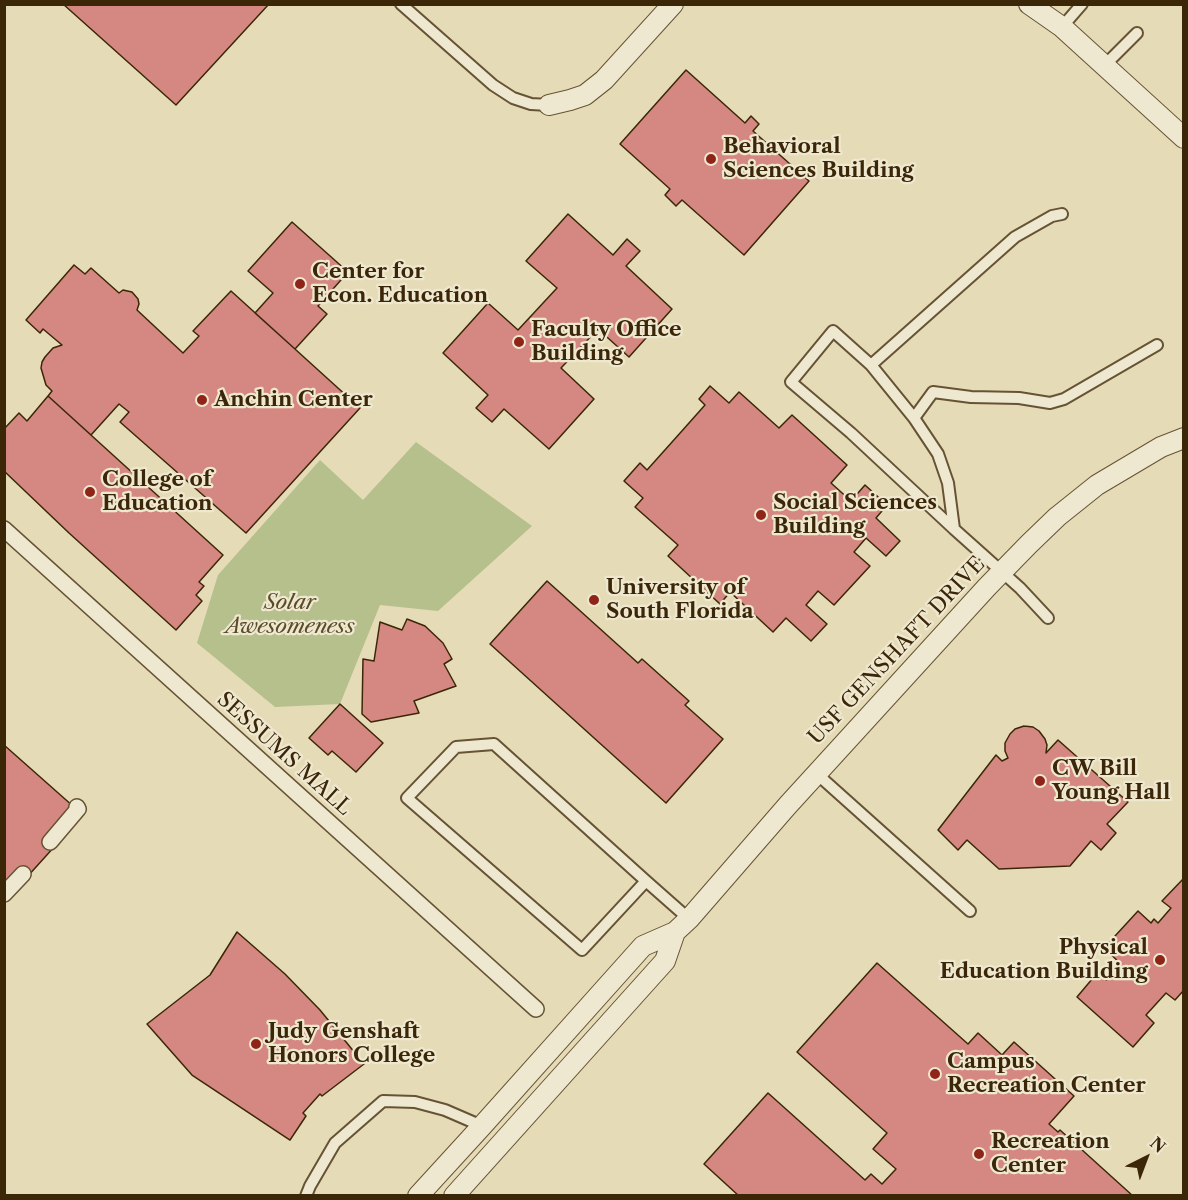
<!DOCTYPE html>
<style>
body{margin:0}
#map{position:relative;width:1188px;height:1200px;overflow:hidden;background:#e6dbb7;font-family:"Libre Caslon Text",serif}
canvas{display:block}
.frame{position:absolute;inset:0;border:6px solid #3b2608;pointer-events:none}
.north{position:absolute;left:1116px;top:1128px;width:60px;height:60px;-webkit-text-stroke:4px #efe8d0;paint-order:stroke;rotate:42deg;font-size:16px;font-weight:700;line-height:24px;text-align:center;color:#3b2608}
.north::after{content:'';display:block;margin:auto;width:21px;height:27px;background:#3b2608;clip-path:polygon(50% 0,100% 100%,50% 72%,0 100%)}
</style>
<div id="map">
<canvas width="1188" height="1200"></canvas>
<div class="frame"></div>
<div class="north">N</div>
</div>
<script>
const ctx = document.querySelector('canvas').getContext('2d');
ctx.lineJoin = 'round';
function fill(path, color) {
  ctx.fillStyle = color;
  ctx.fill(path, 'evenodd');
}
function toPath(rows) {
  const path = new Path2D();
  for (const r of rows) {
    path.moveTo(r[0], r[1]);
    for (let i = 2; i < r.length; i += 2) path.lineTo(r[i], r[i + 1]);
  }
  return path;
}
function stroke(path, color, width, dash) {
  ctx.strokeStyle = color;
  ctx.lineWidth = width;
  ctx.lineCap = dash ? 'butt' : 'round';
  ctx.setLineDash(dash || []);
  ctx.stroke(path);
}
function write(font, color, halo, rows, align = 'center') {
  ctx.font = font + ' "Libre Caslon Text",serif';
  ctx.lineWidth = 4.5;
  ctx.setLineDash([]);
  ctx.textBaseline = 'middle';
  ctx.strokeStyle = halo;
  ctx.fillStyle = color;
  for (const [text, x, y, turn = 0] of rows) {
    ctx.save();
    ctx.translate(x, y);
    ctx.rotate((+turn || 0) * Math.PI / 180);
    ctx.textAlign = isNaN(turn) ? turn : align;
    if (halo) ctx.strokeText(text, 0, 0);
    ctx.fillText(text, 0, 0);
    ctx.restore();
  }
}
const green = toPath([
 [416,442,532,526,438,611,380,605,340,704,275,707,197,643,218,575,320,460,363,500]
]);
const building = toPath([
 [63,4,269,4,176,105,63,4],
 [686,70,745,123,751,116,759,124,753,131,809,181,744,255,682,200,676,206,665,195,670,189,620,144,686,70],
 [568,214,613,255,627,239,640,251,626,266,672,309,629,357,598,329,561,368,594,399,549,449,504,409,492,422,476,408,488,395,443,353,488,303,518,330,557,288,526,261,568,214],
 [292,222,348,272,318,306,327,314,295,349,255,313,273,293,248,271,292,222],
 [74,265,85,274,91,268,119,293,123,290,132,292,138,299,139,304,137,310,183,353,199,336,193,331,231,291,360,408,246,533,120,422,129,412,119,404,91,435,48,396,52,391,46,385,41,368,42,362,45,357,53,348,62,345,43,329,40,333,26,320,74,265],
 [710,386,729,403,739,392,779,428,792,415,847,465,831,483,851,501,865,485,887,505,876,518,900,541,886,556,866,538,854,552,870,566,834,605,818,591,806,605,827,624,811,641,786,618,773,632,730,592,720,604,668,556,678,545,635,507,643,498,624,481,640,463,647,470,681,432,705,405,699,399,710,386],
 [48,396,223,555,199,582,204,586,196,595,202,601,176,630,69,533,4,471,4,429,19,413,27,421,48,396],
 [547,581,638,663,642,659,689,701,685,705,723,739,666,803,490,644,547,581],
 [407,619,425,626,443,643,452,659,444,664,456,686,414,701,419,713,371,722,362,714,363,659,374,661,380,622,402,630,407,619],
 [340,704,383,743,356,772,332,751,328,755,309,738,340,704],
 [1024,726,1033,727,1039,731,1045,739,1047,745,1046,753,1058,740,1128,802,1107,824,1116,833,1101,850,1091,841,1070,866,999,869,967,840,958,850,938,830,996,755,1002,761,1008,758,1005,751,1005,743,1010,734,1015,729,1024,726],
 [4,745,74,807,55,846,27,877,4,886,4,745],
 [1184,878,1184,990,1175,1000,1166,993,1146,1015,1154,1023,1133,1047,1077,997,1098,972,1106,980,1121,964,1104,948,1138,911,1151,923,1154,919,1158,923,1171,908,1162,901,1184,878],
 [237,932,285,974,320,1010,364,1064,322,1096,320,1094,303,1113,306,1116,290,1140,192,1075,147,1024,210,975,237,932],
 [877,963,968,1044,978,1033,1002,1055,1014,1042,1074,1096,1049,1124,1058,1132,1060,1130,1133,1196,739,1196,704,1164,768,1093,865,1180,871,1174,882,1184,896,1169,873,1149,887,1133,797,1052,877,963]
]);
const service = toPath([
 [401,4,493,85,513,98,531,104,549,105],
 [1062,27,1082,4],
 [1104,66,1137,33],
 [871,365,833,331,791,382,851,433,954,529],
 [914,418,933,392,971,397,1019,398,1050,403,1064,399,1157,345],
 [1048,618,1020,588,954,529,948,483,938,454,914,418,871,365,1015,237,1052,216,1062,214],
 [817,774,970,911],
 [646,881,582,950,407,798,456,747,494,744,646,881,689,919],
 [306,1196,310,1186,335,1143,383,1101,415,1102,445,1110,482,1126]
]);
const pedestrian = toPath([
 [4,529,536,1009],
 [50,842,78,809,77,807],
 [4,894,23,874]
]);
const minor = toPath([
 [1029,4,1062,27,1184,138],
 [549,105,570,100,585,95,604,80,673,4],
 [418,1196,482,1126,643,946,675,932,689,919,788,805,987,587,1029,544,1057,517,1097,485,1161,447,1184,438],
 [454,1196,665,961,675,932]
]);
const markers = [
 [711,159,6,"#8f2418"],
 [300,284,6,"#8f2418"],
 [519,342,6,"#8f2418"],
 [202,400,6,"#8f2418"],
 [90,492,6,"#8f2418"],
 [761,515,6,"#8f2418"],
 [594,600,6,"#8f2418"],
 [1040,781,6,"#8f2418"],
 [1160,960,6,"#8f2418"],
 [256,1044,6,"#8f2418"],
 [935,1074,6,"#8f2418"],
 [979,1154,6,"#8f2418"]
];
const poiNames = [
 ["Behavioral",723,147],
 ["Sciences Building",723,171],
 ["Center for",312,272],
 ["Econ. Education",312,296],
 ["Faculty Office",531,330],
 ["Building",531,354],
 ["Anchin Center",214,400],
 ["College of",102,480],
 ["Education",102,504],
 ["Social Sciences",773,503],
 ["Building",773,527],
 ["University of",606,588],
 ["South Florida",606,612],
 ["CW Bill",1052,769],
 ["Young Hall",1052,793],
 ["Physical",1148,948,"right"],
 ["Education Building",1148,972,"right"],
 ["Judy Genshaft",268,1032],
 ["Honors College",268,1056],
 ["Campus",947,1062],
 ["Recreation Center",947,1086],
 ["Recreation",991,1142],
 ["Center",991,1166]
];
const parkNames = [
 ["Solar",290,603],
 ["Awesomeness",290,627]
];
const streetNames = [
 ["USF GENSHAFT DRIVE",897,651,-47],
 ["SESSUMS MALL",284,754,42]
];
fill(green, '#b6c08d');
fill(building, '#d58881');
stroke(building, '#3b2608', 1.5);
stroke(service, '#665334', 14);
stroke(pedestrian, '#665334', 18);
stroke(minor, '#665334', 22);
stroke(service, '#efe8d0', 10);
stroke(pedestrian, '#efe8d0', 15);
stroke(minor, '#efe8d0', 20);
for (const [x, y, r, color] of markers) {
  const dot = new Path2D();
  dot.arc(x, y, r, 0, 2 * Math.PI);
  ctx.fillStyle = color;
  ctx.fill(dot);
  stroke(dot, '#efe8d0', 2);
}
write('bold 21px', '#3b2608', '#efe8d0', poiNames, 'left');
write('italic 21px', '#5a4c29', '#efe8d0', parkNames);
write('21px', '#3b2608', '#efe8d0', streetNames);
</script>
